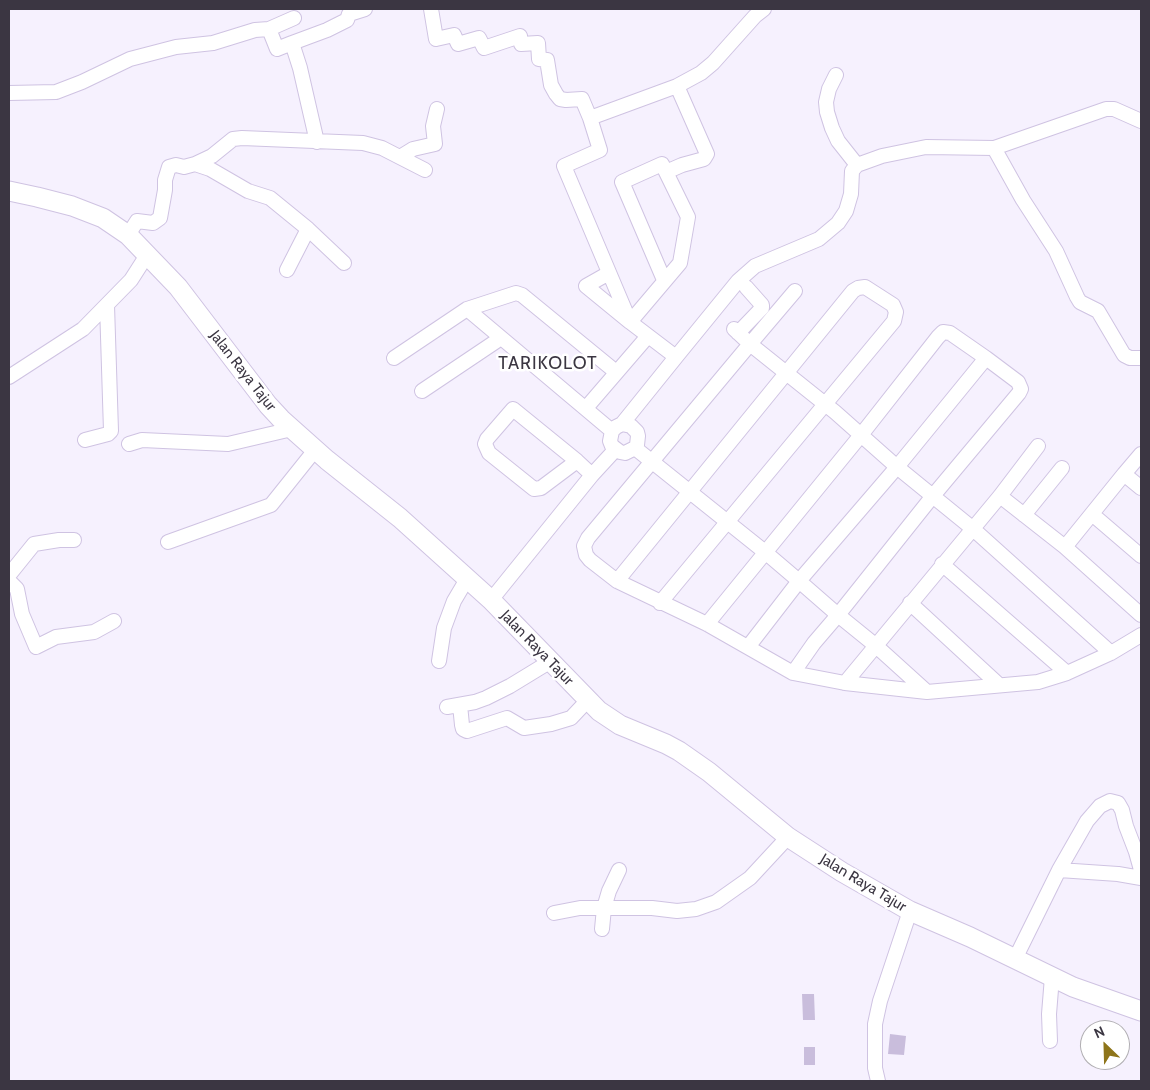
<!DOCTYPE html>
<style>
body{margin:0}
#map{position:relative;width:1150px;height:1090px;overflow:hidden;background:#f6f1fe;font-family:Cabin,sans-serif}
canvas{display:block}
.frame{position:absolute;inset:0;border:10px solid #3b3642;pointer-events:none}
.north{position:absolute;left:1080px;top:1020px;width:50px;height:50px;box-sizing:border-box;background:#fff;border:1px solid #b1afb3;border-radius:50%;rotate:336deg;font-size:14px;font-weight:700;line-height:20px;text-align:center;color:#3b3642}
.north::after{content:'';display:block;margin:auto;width:18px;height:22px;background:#8e751a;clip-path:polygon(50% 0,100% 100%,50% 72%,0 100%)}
</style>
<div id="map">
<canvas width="1150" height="1090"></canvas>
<div class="frame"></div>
<div class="north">N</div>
</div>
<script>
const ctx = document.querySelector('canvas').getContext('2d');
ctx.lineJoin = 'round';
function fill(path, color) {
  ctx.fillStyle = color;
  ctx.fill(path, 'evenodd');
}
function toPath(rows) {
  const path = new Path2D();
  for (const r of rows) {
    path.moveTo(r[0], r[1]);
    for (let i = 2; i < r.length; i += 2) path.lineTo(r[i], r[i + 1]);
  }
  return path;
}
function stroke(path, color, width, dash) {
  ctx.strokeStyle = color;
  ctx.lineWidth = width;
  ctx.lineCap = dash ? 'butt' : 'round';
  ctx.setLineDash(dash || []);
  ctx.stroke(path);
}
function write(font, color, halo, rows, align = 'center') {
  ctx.font = font + ' Cabin,sans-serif';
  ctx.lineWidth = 5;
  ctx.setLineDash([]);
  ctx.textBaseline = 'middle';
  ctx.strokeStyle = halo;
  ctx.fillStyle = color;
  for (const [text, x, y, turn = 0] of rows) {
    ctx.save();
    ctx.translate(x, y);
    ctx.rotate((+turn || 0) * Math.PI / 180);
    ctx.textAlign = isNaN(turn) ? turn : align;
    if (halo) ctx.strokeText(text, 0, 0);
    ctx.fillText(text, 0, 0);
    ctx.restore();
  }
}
const building = toPath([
 [802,994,814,994,815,1020,803,1020],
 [890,1034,906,1036,904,1055,888,1054],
 [804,1047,815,1047,815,1065,804,1065]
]);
const minor = toPath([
 [431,9,436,39,454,35,458,44,479,38,484,48,520,36,521,44,538,43,539,59,547,60,551,85,556,94,560,99,566,100,582,99,590,118,600,150,564,166,630,322,676,357,622,424,616,427,612,431,610,441,612,446,620,452,625,453,635,448,637,445,638,436,637,432,631,426,622,424],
 [269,29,277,49,292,43],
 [836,75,829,89,826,102,827,112,832,128,838,141,857,165],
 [9,93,56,92,82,82,130,59,176,47,213,43,255,30,269,29,294,18],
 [590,118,677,86,701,73,713,63,755,16,764,9],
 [317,142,300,68,292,43,327,30,347,20,349,14,365,9],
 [994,148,1023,200,1056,251,1077,297,1080,302,1098,311,1124,355,1130,358,1141,358],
 [400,157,413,149,435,144,433,126,437,109],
 [195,164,210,169,248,191,270,198,308,229,344,263],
 [666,172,682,165,704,159,707,154,677,86],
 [128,235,137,221,153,223,160,218,165,190,165,180,169,167,176,165,184,167,195,164,212,156,233,139,242,138,363,143,382,148,425,170],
 [287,270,308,229],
 [609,273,586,286,630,322,680,263,688,217,662,164,622,182,664,280],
 [467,309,612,431],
 [734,329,750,344,795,291],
 [738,333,762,308,762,305,746,287],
 [676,357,738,281,755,266,819,239,838,223,846,211,851,194,852,171,857,165,882,156,926,147,994,148,1106,109,1114,109,1141,121],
 [394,358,467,309,516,293,522,295,616,372],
 [9,377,83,329,131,280,147,255],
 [422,391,501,338],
 [586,408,648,336],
 [85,440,108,434,111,431,107,305],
 [129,444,142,440,228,444,292,429],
 [635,448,765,552,799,581,748,647],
 [577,461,541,488,534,489,489,453,485,444,487,439,513,409,577,461,592,475],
 [1124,474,1141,454],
 [1000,496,1065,547,1141,615],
 [1092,514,1141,556],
 [1024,515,1062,468],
 [168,542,271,505,315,450],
 [1065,547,1124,474,1141,488],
 [942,564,1067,673],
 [9,575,34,544,59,540,74,540],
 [9,581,17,589,22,614,36,647,56,637,94,632,114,621],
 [617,581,853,291,858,288,865,287,893,305,896,312,894,321,660,603],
 [491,600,592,475,615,450],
 [910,603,999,685],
 [707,624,861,435,938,337,943,332,950,333,986,358],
 [439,661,444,628,454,601,467,579],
 [793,673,707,624,617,581,590,560,586,555,584,546,588,538,750,344,835,412,897,467,972,528,1111,653],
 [845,683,1000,496,1038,446],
 [927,692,875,645,838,615,799,581,897,467,986,358,1018,382,1021,389,1019,393,932,497,838,615,814,643,793,673,845,683,927,692,1038,682,1067,673,1111,653,1141,635],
 [460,705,462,725,463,729,467,731,507,718,524,728,551,724,571,718,588,700],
 [447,707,475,702,486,698,510,686,551,661],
 [1059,870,1118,874,1141,878],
 [554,913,580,908,652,908,677,911,696,909,716,902,750,878,788,837],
 [602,929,604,908,609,891,619,870],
 [1015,959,1059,870,1087,821,1100,806,1110,801,1118,803,1122,810,1126,826,1136,852,1141,870],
 [1050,1041,1049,1014,1052,977],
 [878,1081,875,1068,875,1024,880,1001,910,911]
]);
const secondary = toPath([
 [9,191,37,197,72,206,103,218,128,235,178,287,268,405,281,419,327,460,400,518,491,600,599,711,620,725,666,744,679,751,709,772,788,837,842,872,910,911,970,937,1073,987,1141,1011]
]);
const streetNames = [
 ["Jalan Raya Tajur",243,371,52],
 ["Jalan Raya Tajur",537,648,46],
 ["Jalan Raya Tajur",863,883,31]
];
const quarterNames = [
 ["TARIKOLOT",548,364]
];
fill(building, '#c9bddc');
stroke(minor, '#cfc3e2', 16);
stroke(secondary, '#cfc3e2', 21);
stroke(minor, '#fff', 14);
stroke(secondary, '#fff', 19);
write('15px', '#3b3642', '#fff', streetNames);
ctx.letterSpacing = '1px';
write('18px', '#3b3642', '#fff', quarterNames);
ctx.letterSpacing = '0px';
</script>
